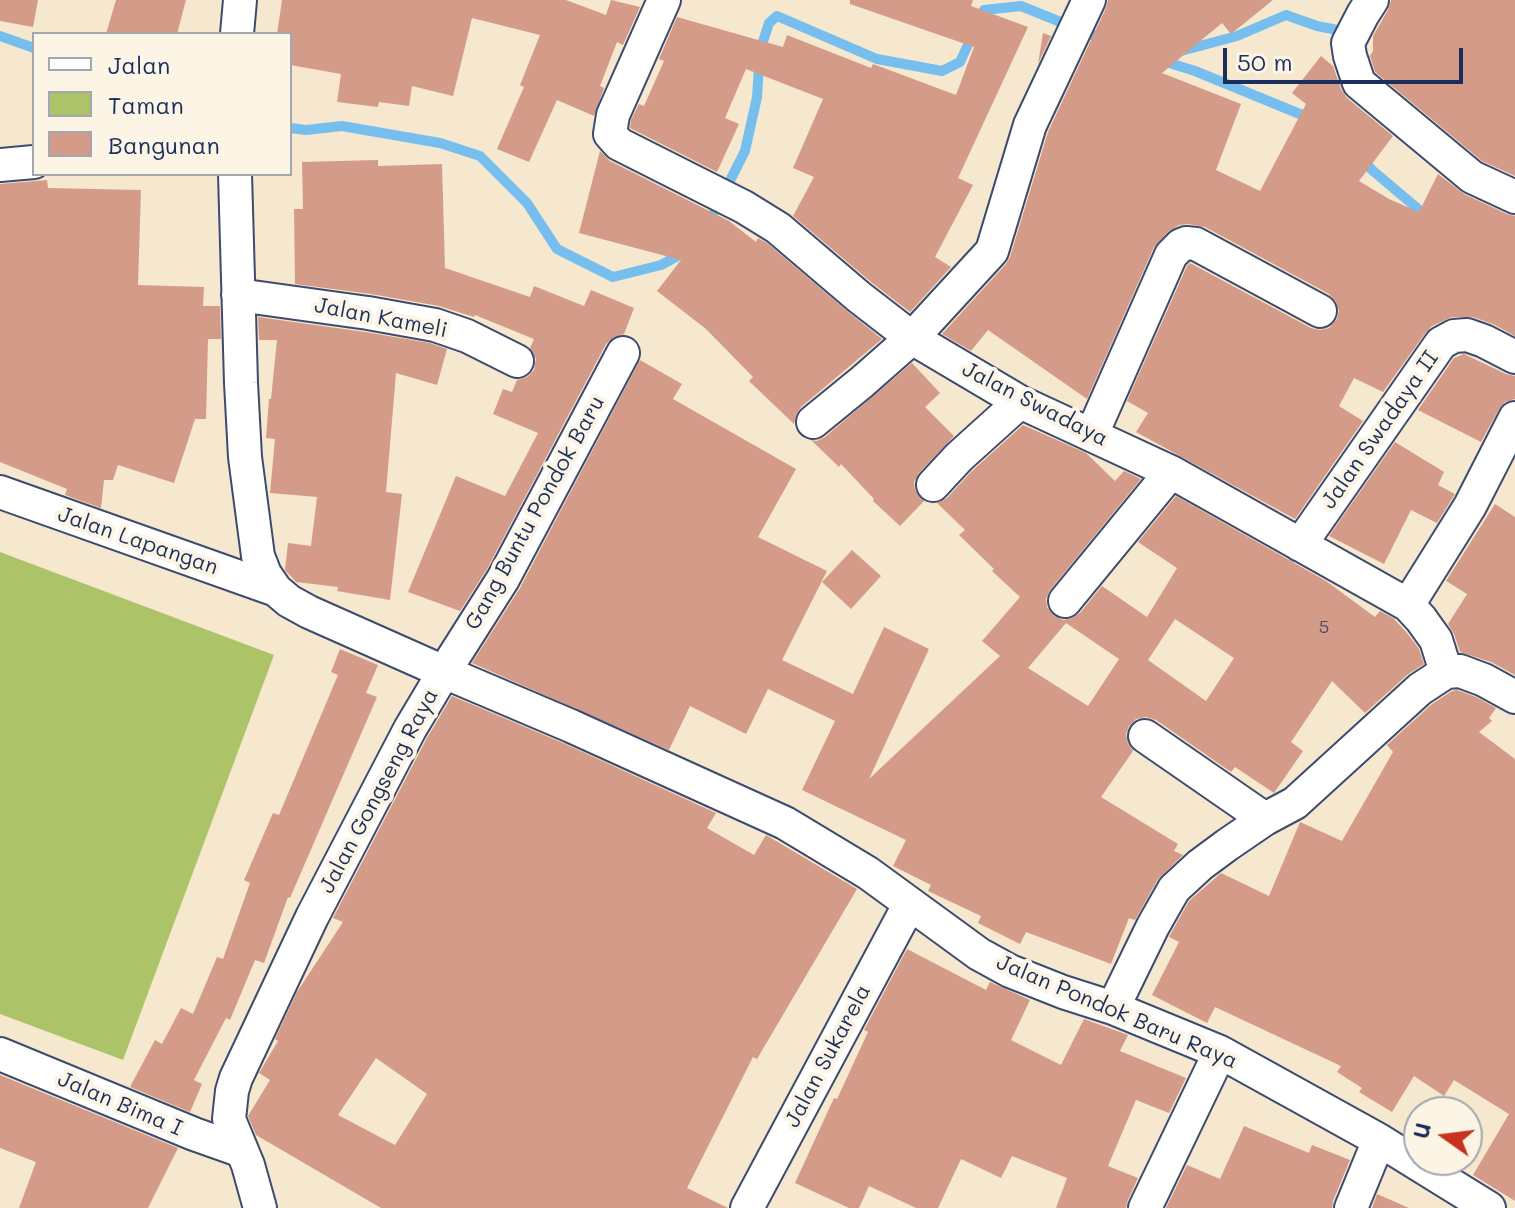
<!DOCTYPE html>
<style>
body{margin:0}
#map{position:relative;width:1515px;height:1208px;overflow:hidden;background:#f5e8cf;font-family:Mali,sans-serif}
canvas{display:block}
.legend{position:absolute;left:32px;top:32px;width:260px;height:144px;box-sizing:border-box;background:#fcf5e5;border:2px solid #a2a6af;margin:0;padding:10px 14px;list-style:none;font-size:24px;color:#1b2f5e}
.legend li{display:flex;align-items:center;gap:16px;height:40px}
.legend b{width:40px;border:2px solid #a2a6af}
.north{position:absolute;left:1403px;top:1096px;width:80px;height:80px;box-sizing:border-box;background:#fcf5e5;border:2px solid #a2a6af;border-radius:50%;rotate:284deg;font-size:22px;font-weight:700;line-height:32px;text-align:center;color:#1b2f5e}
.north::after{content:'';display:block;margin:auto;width:28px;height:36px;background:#c8321e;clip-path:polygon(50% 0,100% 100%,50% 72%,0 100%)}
.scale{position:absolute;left:1223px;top:48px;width:240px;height:36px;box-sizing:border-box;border:4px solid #1b2f5e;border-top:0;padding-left:10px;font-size:24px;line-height:28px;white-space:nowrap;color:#1b2f5e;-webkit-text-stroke:6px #fcf5e5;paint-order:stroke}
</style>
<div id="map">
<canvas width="1515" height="1208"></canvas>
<ul class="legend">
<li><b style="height:10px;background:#fff"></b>Jalan</li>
<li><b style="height:22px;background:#adc368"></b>Taman</li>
<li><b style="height:22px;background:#d49b89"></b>Bangunan</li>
</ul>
<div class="north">U</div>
<div class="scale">50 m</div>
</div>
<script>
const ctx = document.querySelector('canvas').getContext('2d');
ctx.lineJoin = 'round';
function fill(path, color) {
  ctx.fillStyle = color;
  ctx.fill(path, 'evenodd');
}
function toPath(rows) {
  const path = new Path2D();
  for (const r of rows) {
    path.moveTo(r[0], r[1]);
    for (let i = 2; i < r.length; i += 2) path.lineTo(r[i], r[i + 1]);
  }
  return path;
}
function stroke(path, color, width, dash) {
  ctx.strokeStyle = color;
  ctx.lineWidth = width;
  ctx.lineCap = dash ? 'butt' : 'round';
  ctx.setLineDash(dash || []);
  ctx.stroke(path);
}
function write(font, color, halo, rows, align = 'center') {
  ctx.font = font + ' Mali,sans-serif';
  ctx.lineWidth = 8;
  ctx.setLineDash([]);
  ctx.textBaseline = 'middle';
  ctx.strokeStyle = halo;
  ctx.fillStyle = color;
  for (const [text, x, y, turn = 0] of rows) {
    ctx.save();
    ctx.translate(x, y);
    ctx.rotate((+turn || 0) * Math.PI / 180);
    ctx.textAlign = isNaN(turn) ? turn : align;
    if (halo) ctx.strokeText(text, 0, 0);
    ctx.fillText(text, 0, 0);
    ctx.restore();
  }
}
const green = toPath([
 [0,552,274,655,123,1060,0,1014]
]);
const stream = toPath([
 [0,36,34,48],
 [1181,51,1237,36,1286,15,1317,26,1348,32],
 [1163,61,1195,71,1312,119],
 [290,128,306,130,342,126,440,143,480,156,527,203,557,249,613,277,661,265,685,252],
 [1361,158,1372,170,1430,219],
 [708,224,745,151,757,97,760,51,769,23,777,16,877,59,942,71,960,62,984,10,1021,6,1105,40]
]);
const building = toPath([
 [0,0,38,0,33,27,0,21],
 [116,0,186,0,177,34,106,34],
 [282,0,566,0,606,15,611,0,640,7,623,45,617,42,600,86,604,88,594,116,557,100,529,162,497,149,524,87,520,85,540,35,472,18,453,96,412,86,409,106,379,102,378,107,337,102,341,74,290,65,290,34,277,34],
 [850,0,973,0,971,6,1028,27,958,178,973,185,935,257,951,267,910,312,871,282,793,216,814,177,793,168,823,99,746,69,725,118,739,124,717,172,630,128,631,120,639,104,644,106,664,61,659,59,677,17,783,47,787,35,871,68,873,64,956,95,974,47,850,4],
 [1108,0,1273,0,1231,34,1222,23,1162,73,1241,104,1216,170,1260,191,1306,104,1292,93,1321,56,1333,66,1341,89,1347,98,1393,136,1359,181,1389,199,1419,212,1438,174,1464,194,1507,214,1515,216,1515,336,1493,324,1473,317,1452,317,1432,326,1426,332,1383,392,1354,378,1339,406,1363,421,1295,519,1136,432,1148,413,1127,401,1187,266,1190,263,1311,328,1320,330,1329,328,1337,319,1339,311,1336,302,1329,294,1205,227,1188,224,1179,225,1168,232,1154,247,1087,399,988,330,971,351,942,334,1006,264,1010,257,1048,132,1106,8],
 [1391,0,1515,0,1515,176,1482,161,1375,72,1370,56,1373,51,1373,36,1388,10],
 [1043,33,1051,36,1038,64],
 [600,151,610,161,729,221,756,242,758,238,767,243,847,311,882,339,801,407,796,415,794,424,749,381,753,377,706,329,657,291,681,260,579,233],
 [378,160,378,166,442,164,445,268,530,297,534,286,584,306,591,290,634,308,624,334,614,337,606,344,487,569,460,611,408,592,456,476,505,496,538,433,493,414,503,389,512,392,517,380,527,377,534,370,536,359,530,348,534,339,475,315,474,317,439,306,371,294,295,284,294,209,303,209,302,162],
 [47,180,48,188,141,190,138,285,204,287,203,306,220,306,221,339,208,339,206,419,195,419,174,483,118,465,113,480,104,480,101,508,65,495,67,489,0,462,0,184],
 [258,317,365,332,430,343,447,349,437,385,396,373,386,492,402,494,390,600,337,591,338,587,296,582,285,570,288,543,311,546,317,497,270,493,275,439,266,438,269,399,271,399,277,340,259,340],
 [1464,354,1506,374,1515,376,1515,399,1505,402,1499,409,1481,442,1418,410,1454,358],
 [640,360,682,384,673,399,796,469,758,537,827,571,782,660,853,694,884,627,929,649,869,779,1000,656,982,641,1020,597,992,571,994,569,959,535,965,530,937,503,947,498,972,471,1023,425,1086,453,1115,481,1124,471,1141,479,1050,590,1046,599,1047,607,1054,616,1063,620,1072,618,1080,613,1102,586,1147,617,1177,568,1138,542,1176,496,1326,581,1375,617,1380,611,1393,618,1407,633,1419,649,1424,664,1407,675,1365,713,1332,681,1291,742,1303,751,1274,793,1235,767,1231,772,1156,720,1146,717,1136,719,1129,726,1126,734,1128,743,1133,751,1101,797,1178,844,1174,851,1183,855,1158,879,1135,920,1129,918,1111,964,1026,932,1020,944,978,923,981,916,928,891,931,885,893,866,906,840,802,790,835,721,768,689,746,734,690,706,669,750,472,663,520,588],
 [1175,619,1234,658,1206,701,1148,660],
 [1066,623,1119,659,1088,706,1028,668],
 [912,363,940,393,925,407,954,436,919,473,914,482,915,490,920,498,924,501,900,526,873,501,874,499,841,464,839,467,811,440,817,441,825,437],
 [1395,442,1444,472,1438,485,1455,494,1437,523,1411,510,1384,564,1329,536],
 [1495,504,1515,517,1515,675,1491,662,1460,652,1454,634,1448,624,1467,594,1446,581],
 [852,550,881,576,851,609,822,582],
 [340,649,378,665,366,693,377,697,290,898,288,897,264,963,255,960,230,1020,226,1018,194,1080,202,1084,190,1112,130,1087,155,1040,162,1044,181,1008,193,1014,217,957,223,959,250,883,244,880,273,813,279,815,338,675,331,672],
 [1457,690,1476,697,1496,708,1489,718,1492,721,1479,732,1515,759,1515,1201,1473,1175,1509,1114,1454,1080,1444,1096,1414,1076,1392,1112,1359,1092,1362,1088,1337,1072,1341,1066,1215,1007,1207,1023,1152,995,1179,942,1169,937,1189,901,1221,873,1269,896,1300,822,1342,841,1393,752,1387,745,1432,704,1452,691],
 [452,696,563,743,716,813,707,828,754,855,766,835,857,889,757,1059,753,1057,687,1188,728,1208,381,1208,256,1135,248,1116,270,1080,259,1073,278,1041,275,1039,297,992,343,922,333,918,427,738],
 [376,1058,427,1094,395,1145,338,1115],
 [907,949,986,990,990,982,1030,1000,1011,1040,1061,1065,1084,1019,1128,1035,1120,1051,1186,1078,1169,1113,1136,1100,1108,1166,1138,1178,1128,1200,1126,1208,1056,1208,1067,1178,1012,1156,1001,1178,961,1159,938,1208,916,1208,869,1186,859,1208,849,1208,795,1183,834,1098,837,1099,868,1032,864,1030],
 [0,1075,178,1148,148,1208,19,1208,36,1162,0,1148],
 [1244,1126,1309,1153,1312,1145,1350,1160,1333,1201,1332,1208,1166,1208,1187,1165,1220,1179],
 [1377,1194,1409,1208,1372,1208]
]);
const minor = toPath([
 [664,0,613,115,610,134,619,144,744,207,778,228,859,297,912,338,1020,402,1171,472,1408,605,1421,619,1436,640,1446,672],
 [1372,0,1363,14,1348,43,1350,56,1359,83,1472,177,1515,197],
 [237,34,240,0],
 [0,165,34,162],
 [235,174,241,383,245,457,258,556,265,574,276,590,289,601,309,612,444,672,410,729,312,917,236,1078,232,1091,229,1119,248,1165,260,1208],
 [238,295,368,313,435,325,467,336,517,361],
 [623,353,503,579,444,672,571,726,785,823,868,873,979,954,1010,971,1063,992,1113,1008,1220,1052,1379,1140,1489,1208],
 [813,422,862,382,912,338,992,251,1030,125,1089,0],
 [1092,434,1171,255,1181,245,1186,243,1196,244,1320,311],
 [933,485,959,457,1020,402],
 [0,492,276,590],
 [1300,545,1441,343,1454,336,1467,335,1484,341,1515,357],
 [1065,601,1171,472],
 [1408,605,1470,506,1515,418],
 [1145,736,1265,819],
 [1113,1008,1153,926,1174,889,1200,865,1227,845,1265,819,1295,803,1420,689,1446,672,1460,671,1484,680,1515,697],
 [0,1054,194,1134,242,1151],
 [747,1208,909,905],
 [1145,1208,1220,1052],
 [1351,1208,1379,1140]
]);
const numberNames = [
 ["5",1324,627]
];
const streetNames = [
 ["Jalan Kameli",381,318,11],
 ["Jalan Swadaya",1035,404,27],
 ["Jalan Swadaya II",1380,430,-55],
 ["Gang Buntu Pondok Baru",535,513,-61],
 ["Jalan Lapangan",138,541,19],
 ["Jalan Gongseng Raya",379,791,-62],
 ["Jalan Pondok Baru Raya",1117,1012,23],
 ["Jalan Sukarela",828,1056,-62],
 ["Jalan Bima I",120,1104,23]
];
fill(green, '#adc368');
stroke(stream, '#76beee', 10);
fill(building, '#d49b89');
stroke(minor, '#3c4b6f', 36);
stroke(minor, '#fff', 32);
write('18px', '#494a69', null, numberNames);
write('22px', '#1b2f5e', '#fcf5e5', streetNames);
</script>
